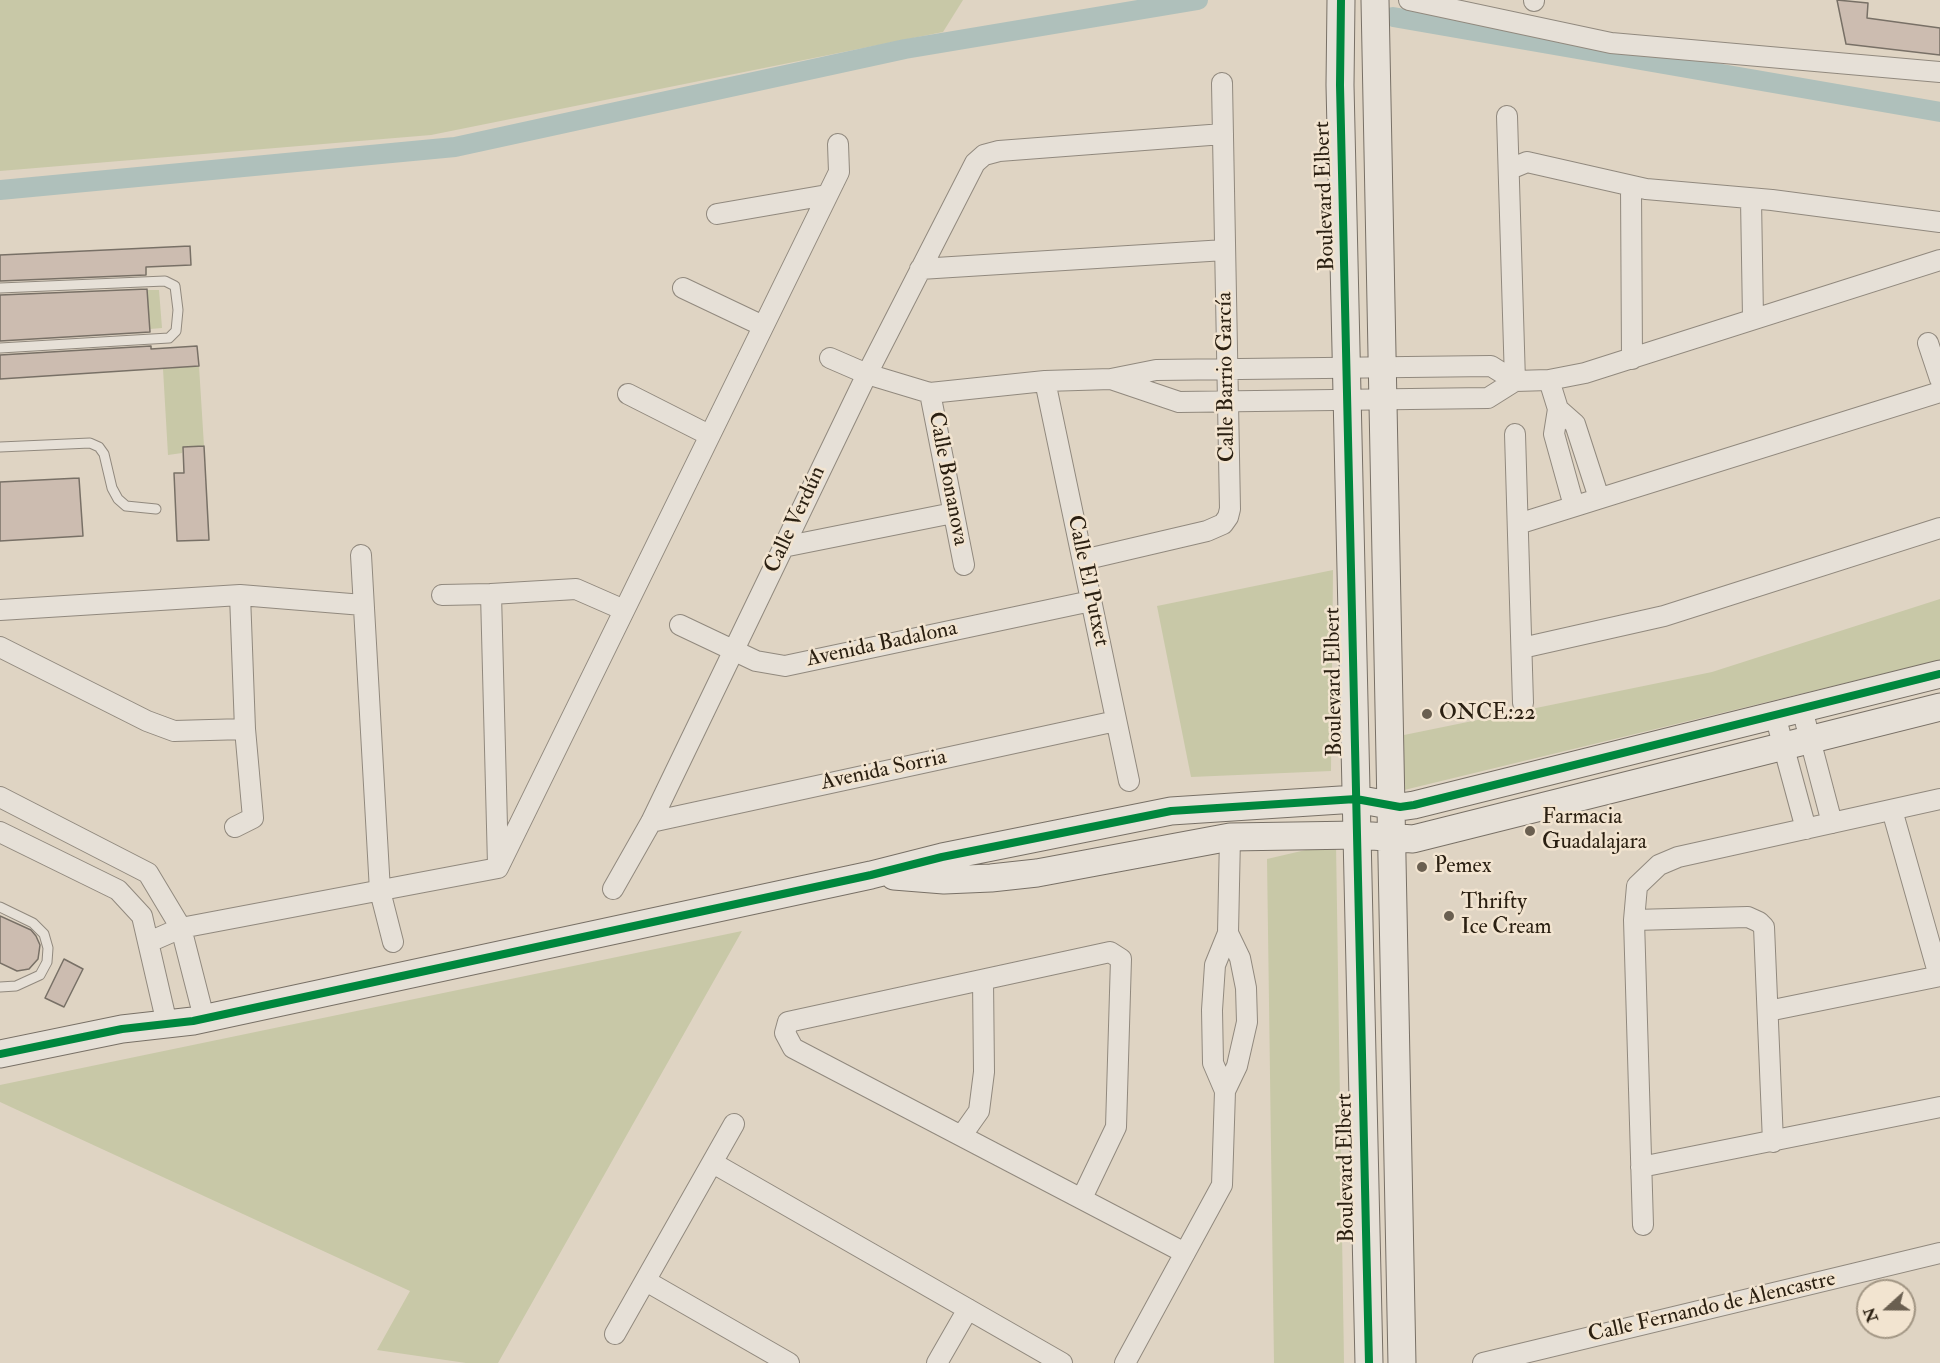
<!DOCTYPE html>
<meta charset="utf-8">
<style>
body{margin:0}
#map{position:relative;width:1940px;height:1363px;overflow:hidden;background:#dfd4c3;font-family:"IM FELL Double Pica",serif}
canvas{display:block}
.north{position:absolute;left:1856px;top:1279px;width:60px;height:60px;box-sizing:border-box;background:#f2e4d0;border:2px solid #a29684;border-radius:50%;rotate:249deg;font-size:16px;font-weight:700;line-height:24px;text-align:center;color:#2b2012}
.north::after{content:'';display:block;margin:auto;width:21px;height:27px;background:#6a5f50;clip-path:polygon(50% 0,100% 100%,50% 72%,0 100%)}
</style>
<div id="map">
<canvas width="1940" height="1363"></canvas>
<div class="north">N</div>
</div>
<script>
const ctx = document.querySelector('canvas').getContext('2d');
ctx.lineJoin = 'round';
function fill(path, color) {
  ctx.fillStyle = color;
  ctx.fill(path, 'evenodd');
}
function toPath(rows) {
  const path = new Path2D();
  for (const r of rows) {
    path.moveTo(r[0], r[1]);
    for (let i = 2; i < r.length; i += 2) path.lineTo(r[i], r[i + 1]);
  }
  return path;
}
function stroke(path, color, width, dash) {
  ctx.strokeStyle = color;
  ctx.lineWidth = width;
  ctx.lineCap = dash ? 'butt' : 'round';
  ctx.setLineDash(dash || []);
  ctx.stroke(path);
}
function write(font, color, halo, rows, align = 'center') {
  ctx.font = font + ' "IM FELL Double Pica",serif';
  ctx.lineWidth = 5;
  ctx.setLineDash([]);
  ctx.textBaseline = 'middle';
  ctx.strokeStyle = halo;
  ctx.fillStyle = color;
  for (const [text, x, y, turn = 0] of rows) {
    ctx.save();
    ctx.translate(x, y);
    ctx.rotate((+turn || 0) * Math.PI / 180);
    ctx.textAlign = isNaN(turn) ? turn : align;
    if (halo) ctx.strokeText(text, 0, 0);
    ctx.fillText(text, 0, 0);
    ctx.restore();
  }
}
const green = toPath([
 [0,0,963,0,943,32,431,135,0,171],
 [147,290,159,290,162,328,150,329],
 [199,366,204,446,183,447,182,453,168,455,163,369],
 [1333,570,1331,771,1191,777,1157,606],
 [1940,599,1940,660,1400,791,1404,735,1712,672],
 [1336,843,1344,1363,1274,1363,1267,859],
 [742,931,498,1363,466,1363,377,1350,410,1291,0,1102,0,1085]
]);
const canal = toPath([
 [1393,17,1940,112],
 [0,190,455,147,905,49,1198,0]
]);
const building = toPath([
 [1837,0,1868,3,1867,18,1940,28,1940,55,1846,44,1837,0],
 [190,246,191,265,146,267,146,275,0,281,0,255,190,246],
 [147,289,150,332,0,341,0,295,147,289],
 [151,346,151,349,197,346,199,366,0,379,0,355,151,346],
 [204,446,209,540,177,541,174,473,184,473,183,447,204,446],
 [79,478,83,536,0,541,0,482,79,478],
 [0,916,31,930,36,936,40,945,38,959,29,969,17,971,0,963,0,916],
 [64,959,83,969,64,1007,45,998,64,959]
]);
const lane = toPath([
 [0,288,165,281,175,286,178,310,176,331,169,338,0,348],
 [0,447,90,443,99,447,104,454,112,488,118,499,126,506,156,509],
 [0,907,33,923,44,934,48,948,47,962,40,975,16,986,0,987]
]);
const street = toPath([
 [1409,0,1611,43,1940,72],
 [1534,1,1534,0],
 [1507,116,1515,381],
 [1510,169,1527,162,1646,189,1772,200,1940,222],
 [1631,187,1632,359],
 [1751,199,1753,318],
 [717,214,827,195],
 [920,269,1225,250],
 [683,288,763,326],
 [1928,343,1940,379],
 [830,358,867,374,930,393,1045,381,1111,379,1156,370,1491,366,1515,381],
 [1111,379,1179,402,1488,398,1515,381,1549,380,1585,373,1940,260],
 [1549,380,1558,409,1575,424,1599,498],
 [1045,381,1129,781],
 [930,393,964,565],
 [628,394,709,435],
 [1558,409,1554,434,1574,506],
 [1515,434,1523,703],
 [1518,524,1940,392],
 [783,547,953,513],
 [361,555,380,891,393,942],
 [1083,560,1207,531,1223,524,1228,517,1230,509,1222,83],
 [491,594,576,589,624,610],
 [442,595,491,594,498,865],
 [0,610,240,595,363,605],
 [680,625,756,661,785,666,1091,601],
 [0,647,147,721,174,731,245,729],
 [1522,648,1664,616,1940,528],
 [1802,709,1832,823],
 [1775,715,1806,829],
 [0,797,148,873,181,928,204,1018],
 [1892,810,1939,976],
 [651,822,1116,721],
 [235,827,253,818,245,729,240,595],
 [0,832,118,890,142,916,167,1024],
 [613,889,651,822,867,374,975,163,984,155,999,151,1223,134],
 [1634,920,1748,917,1759,922,1764,927,1773,1142],
 [149,942,181,928,498,868,839,172,838,144],
 [1768,1011,1940,976],
 [1225,1091,1213,1063,1212,1010,1215,965,1228,933,1230,837],
 [962,1135,979,1111,984,1072,983,980],
 [713,1163,1062,1363],
 [1641,1167,1940,1107],
 [1082,1198,1116,1127,1121,959,1110,952,788,1022,785,1033,793,1048,1185,1253],
 [1643,1225,1634,920,1637,886,1659,865,1678,857,1940,799],
 [646,1281,789,1363],
 [615,1334,734,1124],
 [937,1363,968,1309],
 [1125,1363,1222,1185,1225,1091,1237,1066,1247,1022,1246,988,1240,958,1228,933],
 [1483,1363,1940,1253]
]);
const secondary = toPath([
 [1341,0,1340,85,1369,1363],
 [1375,0,1402,1363],
 [894,876,944,880,991,878,1037,873,1230,837,1358,835,1413,839,1940,707],
 [0,1054,122,1029,193,1021,871,875,942,857,1171,811,1356,799,1400,807,1414,805,1940,674]
]);
const cycleway = toPath([
 [1341,0,1340,85,1369,1363],
 [0,1054,122,1029,193,1021,871,875,942,857,1171,811,1356,799,1400,807,1414,805,1940,674]
]);
const markers = [
 [1427,714,6,"#6a5f50"],
 [1530,831,6,"#6a5f50"],
 [1422,867,6,"#6a5f50"],
 [1449,916,6,"#6a5f50"]
];
const streetNames = [
 ["Boulevard Elbert",1326,196,-92],
 ["Calle Barrio García",1227,377,-91],
 ["Calle Bonanova",947,479,79],
 ["Calle Verdún",796,520,-65],
 ["Calle El Putxet",1087,581,78],
 ["Avenida Badalona",882,645,-12],
 ["Boulevard Elbert",1335,682,-91],
 ["Avenida Sorria",884,771,-12],
 ["Boulevard Elbert",1347,1168,-91],
 ["Calle Fernando de Alencastre",1712,1308,-13]
];
const poiNames = [
 ["ONCE:22",1439,714],
 ["Farmacia",1542,818],
 ["Guadalajara",1542,843],
 ["Pemex",1434,867],
 ["Thrifty",1461,903],
 ["Ice Cream",1461,928]
];
fill(green, '#c8c8a7');
stroke(canal, '#afc0bb', 20);
fill(building, '#ccbcb0');
stroke(building, '#787066', 1.5);
stroke(lane, '#91897e', 11);
stroke(street, '#91897e', 22);
stroke(secondary, '#787066', 29);
stroke(lane, '#e6e0d7', 9);
stroke(street, '#e6e0d7', 20);
stroke(secondary, '#e6e0d7', 27);
stroke(cycleway, '#00873e', 8);
for (const [x, y, r, color] of markers) {
  const dot = new Path2D();
  dot.arc(x, y, r, 0, 2 * Math.PI);
  ctx.fillStyle = color;
  ctx.fill(dot);
  stroke(dot, '#f2e4d0', 2);
}
write('22px', '#2b2012', '#f2e4d0', streetNames);
write('22px', '#2b2012', '#f2e4d0', poiNames, 'left');
</script>
